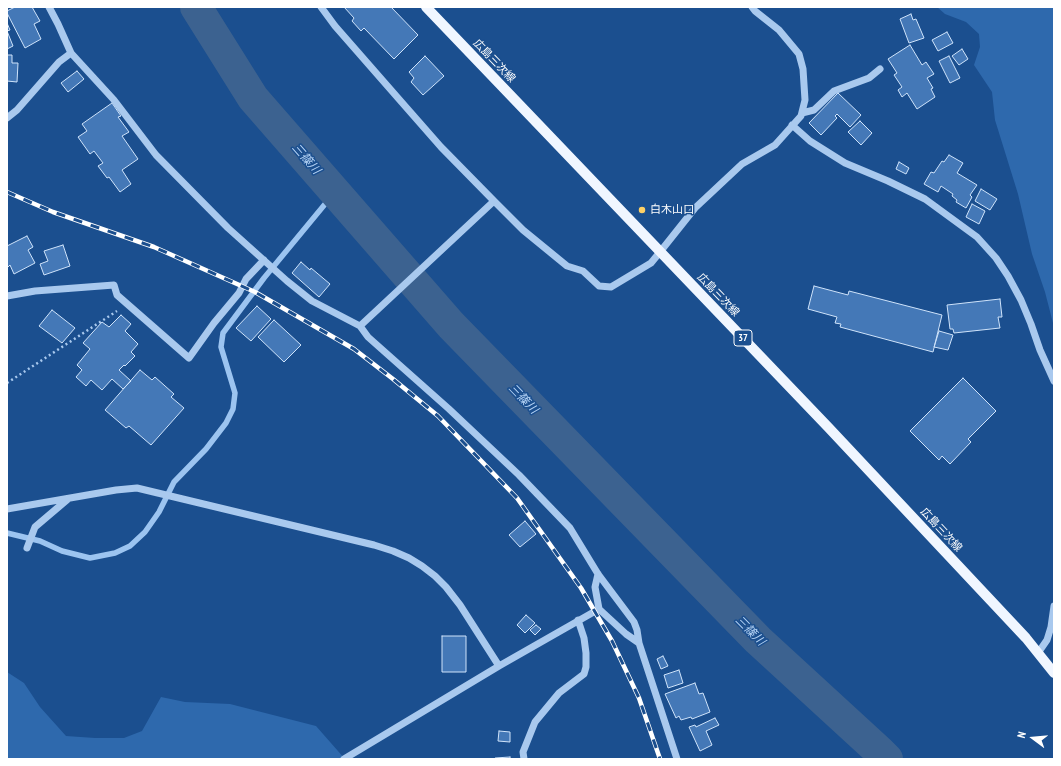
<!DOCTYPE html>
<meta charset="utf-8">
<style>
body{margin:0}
#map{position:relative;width:1061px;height:766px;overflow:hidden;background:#1b4f8f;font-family:"PT Sans Narrow",sans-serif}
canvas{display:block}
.frame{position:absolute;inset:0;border:8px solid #fff;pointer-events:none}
.north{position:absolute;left:1013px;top:718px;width:40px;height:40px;-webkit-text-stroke:3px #1b4f8f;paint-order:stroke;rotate:286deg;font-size:11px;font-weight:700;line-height:16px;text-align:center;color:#fff}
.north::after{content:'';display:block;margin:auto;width:14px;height:18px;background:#fff;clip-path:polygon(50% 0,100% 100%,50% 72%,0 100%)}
</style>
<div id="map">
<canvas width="1061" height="766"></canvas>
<div class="frame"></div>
<div class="north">N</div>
</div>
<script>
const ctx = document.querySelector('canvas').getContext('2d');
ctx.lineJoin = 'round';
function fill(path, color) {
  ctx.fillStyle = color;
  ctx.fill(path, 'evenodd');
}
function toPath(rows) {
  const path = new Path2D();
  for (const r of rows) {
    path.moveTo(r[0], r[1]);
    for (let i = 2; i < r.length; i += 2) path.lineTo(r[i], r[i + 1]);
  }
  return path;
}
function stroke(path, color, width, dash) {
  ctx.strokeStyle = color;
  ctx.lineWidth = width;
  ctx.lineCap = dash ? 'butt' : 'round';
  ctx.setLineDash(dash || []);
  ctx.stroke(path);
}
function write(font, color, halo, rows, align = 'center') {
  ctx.font = font + ' "PT Sans Narrow","Noto Sans JP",sans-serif';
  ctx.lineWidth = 3;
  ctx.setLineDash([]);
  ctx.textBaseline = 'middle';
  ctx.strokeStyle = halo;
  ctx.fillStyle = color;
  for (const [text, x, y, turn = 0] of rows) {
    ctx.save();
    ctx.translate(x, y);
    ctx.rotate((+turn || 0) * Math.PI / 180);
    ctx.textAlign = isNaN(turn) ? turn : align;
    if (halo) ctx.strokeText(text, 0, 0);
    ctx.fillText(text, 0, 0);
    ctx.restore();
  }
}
const green = toPath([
 [937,7,1054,7,1054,327,1045,292,1032,254,1018,194,995,120,992,92,974,65,980,47,979,34,966,22,945,14],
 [7,672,24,683,40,707,66,736,95,738,124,738,142,731,161,697,185,702,230,704,316,726,345,759,7,759]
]);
const stream = toPath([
 [7,533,40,541,62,551,90,558,115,553,130,546,145,532,159,512,174,482,206,449,226,423,233,409,235,393,221,347,223,333,264,278,335,192]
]);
const river = toPath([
 [196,7,253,98,451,325,758,640,880,752,887,759]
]);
const building = toPath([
 [15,7,32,7,40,21,34,24,41,39,25,48,7,13,7,11,15,7],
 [344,7,391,7,418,35,394,59,364,28,361,31,352,21,354,18,344,7],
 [911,14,913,20,916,19,924,38,909,43,900,19,911,14],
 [7,23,10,30,7,31,13,46,7,49,7,23],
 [947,32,953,43,938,51,932,40,947,32],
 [910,45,922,65,926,62,934,74,927,78,933,88,931,89,935,97,917,109,907,93,902,97,898,90,902,87,894,75,897,73,888,59,910,45],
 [962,49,968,59,959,65,952,56,962,49],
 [7,55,12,55,12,63,18,63,17,82,7,81,7,55],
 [425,56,444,76,423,95,411,82,414,78,409,72,425,56],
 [949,56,960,78,950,83,939,61,949,56],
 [77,71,84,79,68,92,61,83,77,71],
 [838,93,861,115,850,127,837,114,835,116,837,118,821,135,809,123,838,93],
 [112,103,121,116,118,117,129,132,122,136,138,159,122,170,131,184,120,192,109,177,107,178,98,166,103,163,94,151,90,154,78,137,87,131,82,124,112,103],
 [860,121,872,133,861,145,848,132,860,121],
 [949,155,963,163,957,173,977,185,970,195,972,197,966,208,956,202,957,200,952,196,953,194,941,186,938,192,924,184,931,172,934,173,942,161,944,162,949,155],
 [899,162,909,168,906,174,896,169,899,162],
 [981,189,997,199,990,210,975,201,981,189],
 [972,204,985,211,979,224,966,217,972,204],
 [27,236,33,247,28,250,35,263,14,274,10,265,8,267,7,265,7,246,27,236],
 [63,245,70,266,44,275,40,264,48,261,44,251,63,245],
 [301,262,310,270,311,268,330,284,319,297,292,273,301,262],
 [814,286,848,295,849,291,942,315,933,352,840,327,841,324,835,323,837,317,808,309,814,286],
 [1000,299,1002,317,998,317,1000,328,954,333,953,329,950,329,947,305,1000,299],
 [257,306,271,319,251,341,236,328,257,306],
 [52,310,75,328,62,343,39,326,52,310],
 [121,315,131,324,125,331,138,344,131,352,135,356,125,366,124,365,119,370,131,381,123,389,112,379,102,390,91,380,86,386,76,377,82,370,77,365,90,349,83,343,102,322,109,327,121,315],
 [274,320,301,345,284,362,258,337,274,320],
 [939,331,953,335,948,350,934,347,939,331],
 [140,370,152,380,155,377,174,394,171,397,184,408,151,445,129,426,126,428,105,410,140,370],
 [963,378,996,411,968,439,971,442,950,464,942,456,939,460,910,431,963,378],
 [525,521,536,534,520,547,509,535,525,521],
 [526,615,535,623,525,633,517,625,526,615],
 [536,625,541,629,535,635,530,630,536,625],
 [442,636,466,636,466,672,442,672,442,636],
 [663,656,668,666,661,669,657,659,663,656],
 [679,670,683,683,668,688,664,675,679,670],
 [695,683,699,694,703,693,710,712,692,719,691,717,681,720,679,716,676,718,665,694,695,683],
 [715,718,719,725,706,731,712,745,700,751,689,727,695,725,696,727,715,718],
 [499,731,510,732,510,742,498,741,499,731],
 [510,757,510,759,496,759,495,758,510,757]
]);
const path = toPath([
 [7,383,117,311]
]);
const minor = toPath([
 [49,7,58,24,71,53,114,100,156,155,228,228,287,281,312,301,360,326,368,337,449,409,519,475,570,528,598,574,634,622,637,630,639,643],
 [321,7,335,26,398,98,441,147,494,201],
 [802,113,814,110,834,91,869,78,880,69],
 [7,118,17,110,59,62,71,53],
 [792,125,810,141,845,163,888,181,925,199,977,237,996,258,1008,276,1021,300,1031,324,1040,350,1054,381],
 [7,296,35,291,114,285,117,295,189,358,214,323,239,293,246,279,264,260],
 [360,326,494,201,523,230,567,266,583,271,599,286,611,287,651,263,660,252,695,208,742,164,775,145,801,116,805,100,803,69,799,54,779,30,755,11,752,7],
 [7,509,116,490,137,488,374,545,393,551,409,558,422,566,435,576,446,587,460,605,499,666],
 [27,548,35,527,68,499],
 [598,574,595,587,599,609,626,634,639,643,677,759],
 [1038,653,1047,640,1051,627,1054,606],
 [344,759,499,666,599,609],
 [524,759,523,752,535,722,559,693,584,674,586,667,586,653,584,638,578,620]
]);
const major = toPath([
 [426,7,828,427,1026,638,1054,673]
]);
const rail = toPath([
 [7,192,53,212,154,247,255,292,354,349,393,379,438,416,517,498,581,588,612,641,639,698,660,759]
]);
const markers = [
 [642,210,4,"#ffd166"]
];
const shields = [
 [743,338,18]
];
const shieldNames = [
 ["37",743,338]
];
const streetNames = [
 ["広島三次線",494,61,46],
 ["広島三次線",718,295,46],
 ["広島三次線",941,530,47]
];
const poiNames = [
 ["白木山口",650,210]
];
const waterNames = [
 ["三篠川",306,159,49],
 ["三篠川",523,399,46],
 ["三篠川",750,631,45]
];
fill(green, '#2e69ad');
stroke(stream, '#9cc4f0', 5.5);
stroke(river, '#3c6290', 32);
fill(building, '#4478b7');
stroke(building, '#cfe3fa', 1);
stroke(path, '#a9c9ee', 2.5, [2, 3]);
stroke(minor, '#a9c9ee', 7);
stroke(major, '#f0f6ff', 10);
stroke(rail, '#fff', 4.5);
stroke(rail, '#1b4f8f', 3, [9]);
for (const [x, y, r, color] of markers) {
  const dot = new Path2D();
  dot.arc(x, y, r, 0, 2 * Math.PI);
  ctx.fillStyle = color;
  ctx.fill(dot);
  stroke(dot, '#1b4f8f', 1.5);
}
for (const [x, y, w] of shields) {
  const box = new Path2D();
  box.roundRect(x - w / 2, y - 8, w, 16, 3);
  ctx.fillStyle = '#1b4f8f';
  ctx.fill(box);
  stroke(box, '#fff', 1);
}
write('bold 10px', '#fff', null, shieldNames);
write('11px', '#fff', '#1b4f8f', streetNames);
write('11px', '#fff', '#1b4f8f', poiNames, 'left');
write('italic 12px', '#b5d3f5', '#1b4f8f', waterNames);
</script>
